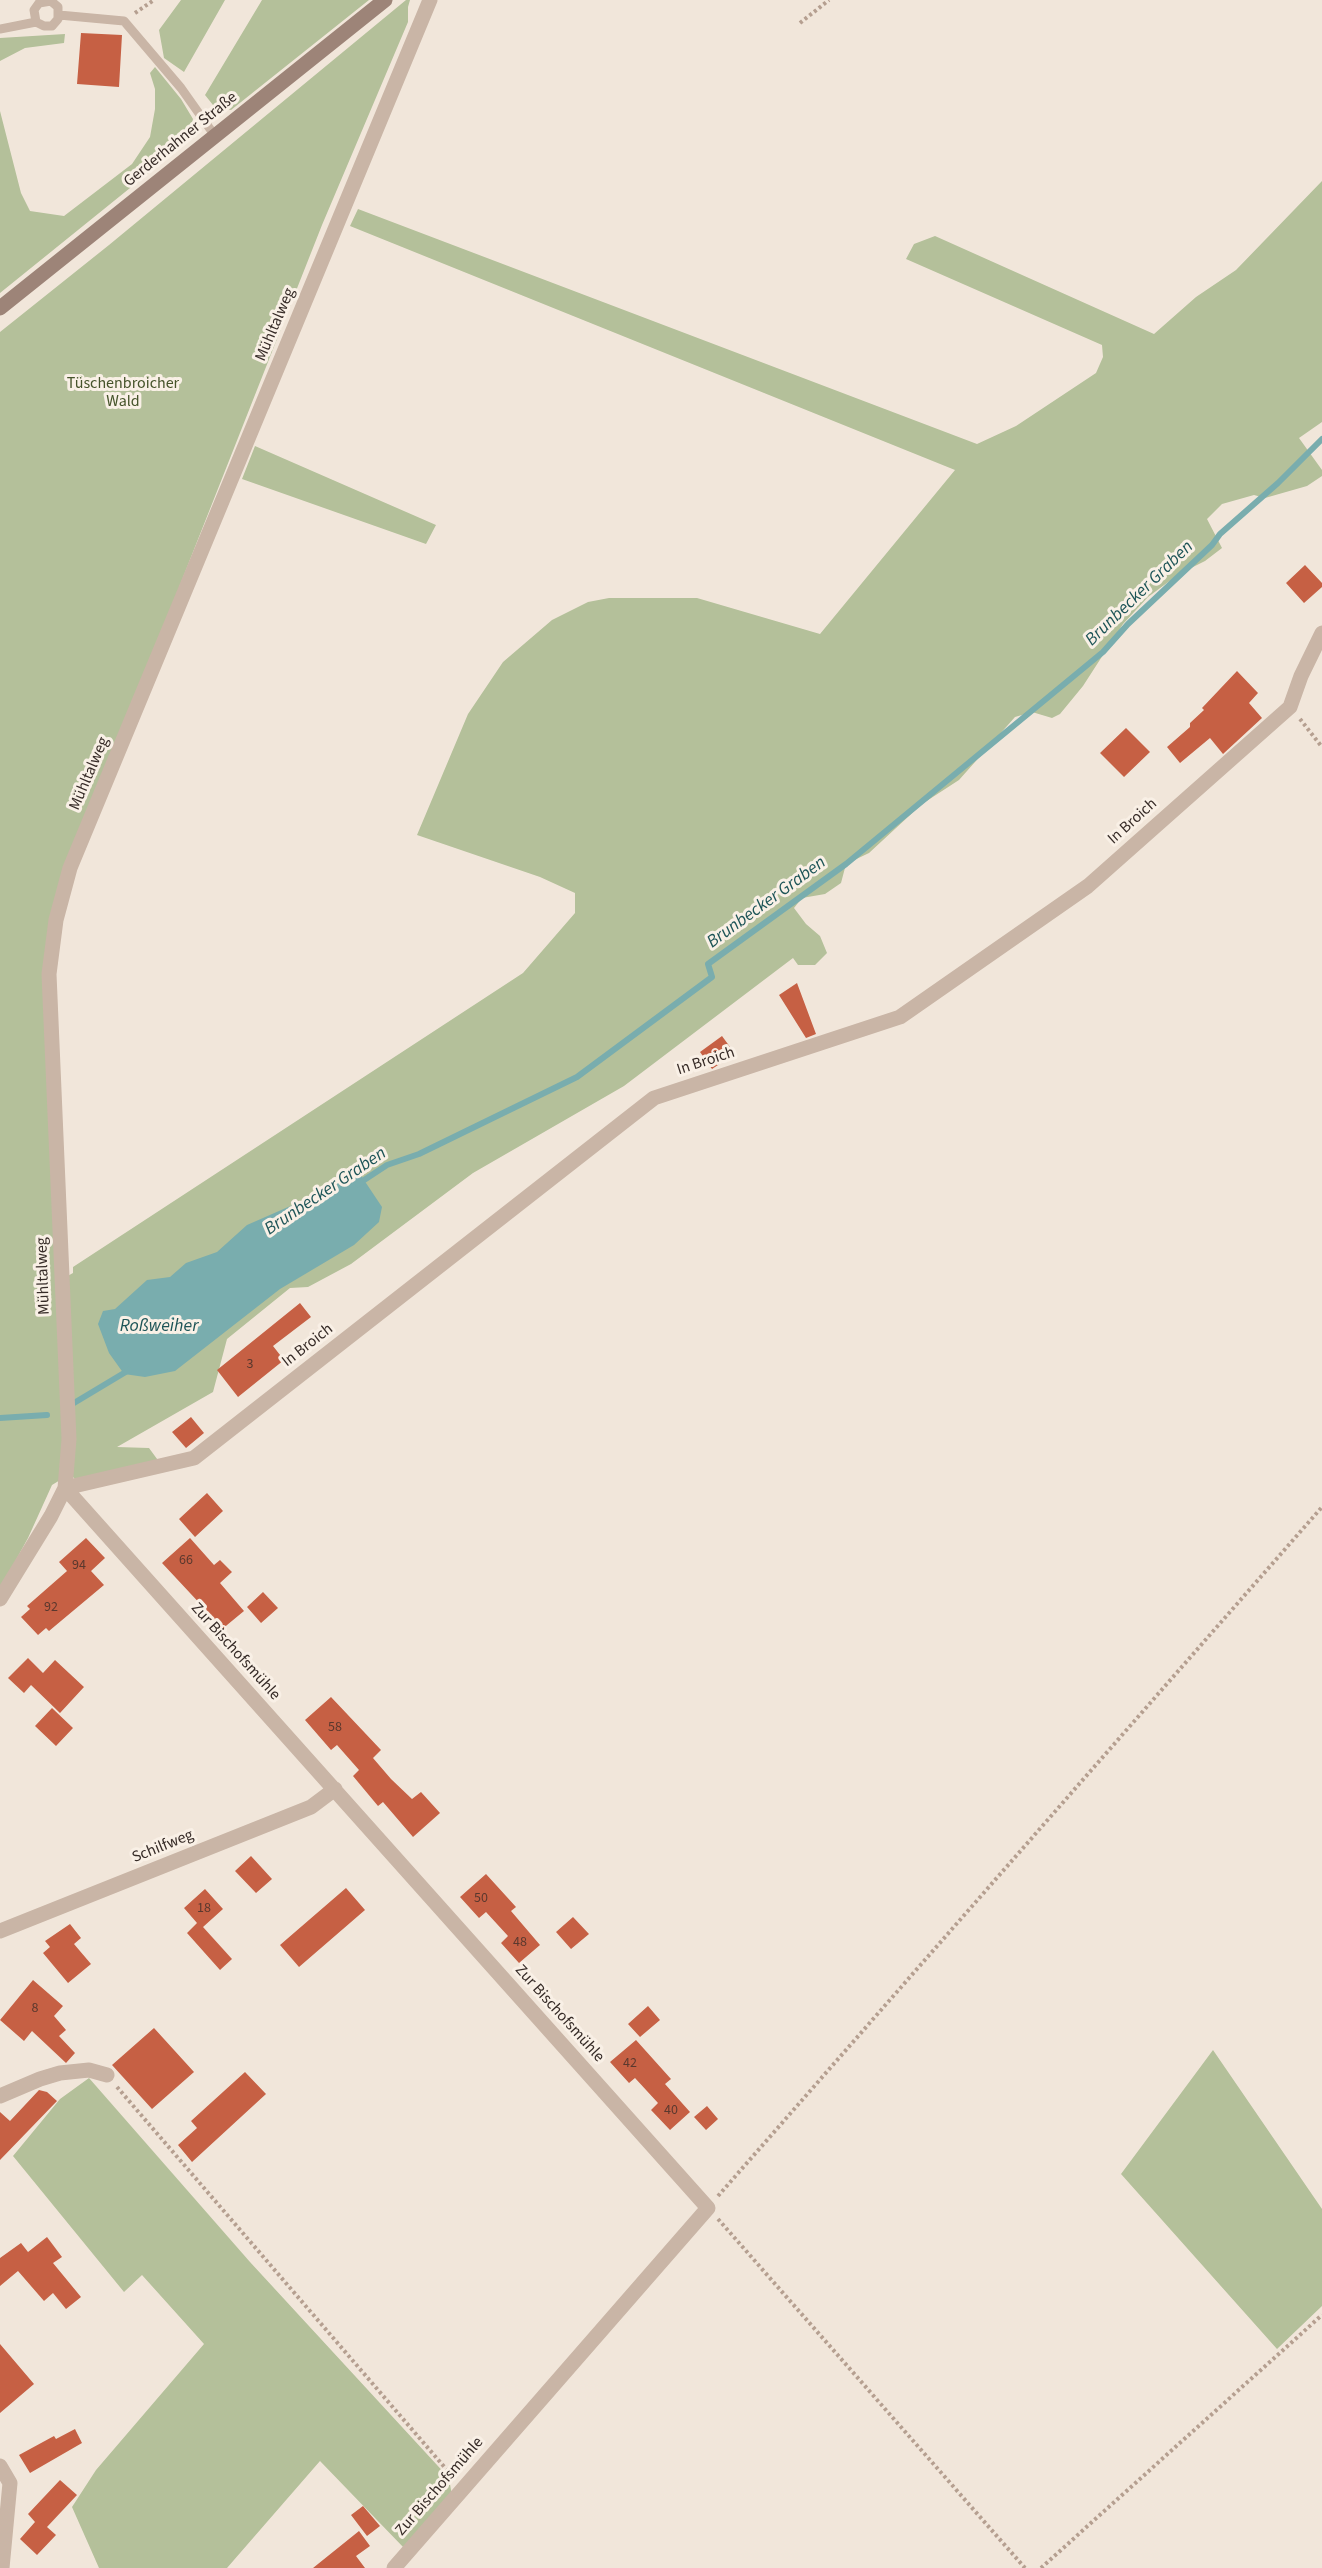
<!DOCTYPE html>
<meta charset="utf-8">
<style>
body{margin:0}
canvas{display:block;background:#f1e6da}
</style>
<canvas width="1322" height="2568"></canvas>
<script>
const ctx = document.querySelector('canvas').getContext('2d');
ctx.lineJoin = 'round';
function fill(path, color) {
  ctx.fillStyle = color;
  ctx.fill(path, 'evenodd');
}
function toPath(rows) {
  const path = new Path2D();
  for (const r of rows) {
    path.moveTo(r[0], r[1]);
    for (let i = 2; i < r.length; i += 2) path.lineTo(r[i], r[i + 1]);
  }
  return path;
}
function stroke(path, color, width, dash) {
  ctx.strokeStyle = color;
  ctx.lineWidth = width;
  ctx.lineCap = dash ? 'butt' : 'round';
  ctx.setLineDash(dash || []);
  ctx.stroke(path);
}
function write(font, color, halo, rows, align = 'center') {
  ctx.font = font + ' "Source Sans 3",sans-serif';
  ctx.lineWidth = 6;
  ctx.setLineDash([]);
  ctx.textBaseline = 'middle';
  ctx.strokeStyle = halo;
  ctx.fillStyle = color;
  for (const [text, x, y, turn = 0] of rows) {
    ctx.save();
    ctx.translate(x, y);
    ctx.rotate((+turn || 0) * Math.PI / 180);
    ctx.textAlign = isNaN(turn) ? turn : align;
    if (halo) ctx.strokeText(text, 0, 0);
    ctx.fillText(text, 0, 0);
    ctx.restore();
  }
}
const green = toPath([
 [181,0,225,0,184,72,164,58,159,30],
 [262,0,369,0,231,110,213,105,205,95],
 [406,0,410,0,408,7,408,22,322,225,51,912,64,1278,73,1273,73,1267,523,973,575,913,575,893,540,877,417,835,468,714,503,662,552,620,588,602,609,598,697,598,820,634,955,470,350,226,358,209,977,444,1016,426,1096,373,1103,357,1102,345,906,259,914,244,935,236,1154,334,1196,297,1236,270,1322,181,1322,422,1299,438,1322,470,1322,476,1307,486,1265,498,1254,495,1222,504,1207,519,1222,548,1205,561,1179,574,1148,597,1123,624,1083,686,1060,714,1052,718,1032,712,1015,717,959,780,922,804,869,853,846,864,841,883,825,894,802,898,794,908,806,924,820,936,827,953,815,965,798,965,793,958,624,1086,473,1173,351,1264,308,1287,290,1288,227,1339,213,1392,117,1447,149,1448,160,1463,78,1482,70,1474,52,1485,28,1538,0,1589,0,332,109,245],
 [65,34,64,43,25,48,0,61,0,38],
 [155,67,181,99,193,119,187,142,0,293,0,111,21,193,30,211,64,216,132,164,150,137,155,109,155,89,150,73],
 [255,446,436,525,426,544,242,479],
 [1213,2050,1322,2209,1322,2306,1277,2349,1121,2174],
 [89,2078,250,2262,449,2478,452,2496,404,2548,320,2461,227,2568,99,2568,72,2507,96,2470,204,2344,142,2275,124,2292,13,2156,60,2099]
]);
const water = toPath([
 [346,1173,360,1174,382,1207,379,1222,354,1245,280,1289,175,1371,145,1377,124,1374,109,1353,98,1324,103,1311,115,1309,147,1280,170,1277,186,1263,217,1252,247,1225,311,1197]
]);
const stream = toPath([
 [358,1184,387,1165,419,1154,577,1077,712,977,708,964,846,864,1103,652,1128,624,1212,545,1220,534,1278,483,1322,439],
 [74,1403,129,1370],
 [0,1418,47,1415]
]);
const building = toPath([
 [81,33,122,35,119,87,77,84],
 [1305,565,1322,583,1322,587,1304,603,1286,583],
 [1237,671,1258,693,1249,703,1262,718,1223,754,1210,738,1180,763,1167,747,1190,727,1190,723,1204,710,1202,708],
 [1126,728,1150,752,1124,777,1100,753],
 [797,983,816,1034,806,1038,779,995],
 [722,1036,733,1051,729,1055,730,1057,712,1069,700,1052],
 [300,1303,311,1317,273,1346,284,1360,238,1397,217,1370],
 [191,1417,204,1433,186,1448,172,1432],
 [207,1493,223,1511,195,1537,179,1519],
 [86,1538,105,1558,91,1571,104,1585,49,1631,46,1628,38,1635,21,1617,30,1609,27,1606,67,1571,59,1562],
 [190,1538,214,1565,220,1560,232,1572,220,1583,244,1611,221,1630,204,1608,162,1563],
 [263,1592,278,1608,261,1623,247,1607],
 [28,1658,43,1673,55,1660,84,1687,60,1713,31,1685,24,1693,8,1678],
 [331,1697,381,1750,373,1758,391,1779,412,1799,421,1792,440,1813,413,1837,383,1802,378,1806,353,1776,359,1770,337,1745,331,1750,305,1720],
 [52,1708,73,1728,56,1746,35,1726],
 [251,1856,272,1879,256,1893,235,1871],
 [486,1874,516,1907,511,1911,540,1945,519,1963,501,1943,508,1936,486,1912,479,1918,460,1897],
 [346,1888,365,1910,299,1967,280,1945],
 [205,1889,223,1909,203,1927,232,1959,220,1970,187,1933,197,1923,184,1908],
 [573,1917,589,1934,571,1949,556,1932],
 [70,1924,81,1938,74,1944,91,1964,68,1983,43,1953,50,1947,45,1941],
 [33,1980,63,2006,54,2016,66,2030,59,2036,75,2053,66,2063,32,2031,24,2041,0,2020],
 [648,2006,660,2020,640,2037,628,2024],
 [154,2028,194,2072,152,2109,112,2065],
 [636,2040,671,2079,665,2084,690,2112,670,2130,651,2110,658,2103,635,2078,629,2083,610,2062],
 [245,2072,266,2094,192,2162,178,2145,197,2128,191,2121],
 [39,2090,47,2092,57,2101,0,2160,0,2112,10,2121],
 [707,2106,718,2119,706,2130,694,2117],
 [47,2237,62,2257,53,2263,81,2297,66,2309,53,2293,44,2301,18,2271,0,2286,0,2258,21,2243,28,2252],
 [0,2344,34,2384,0,2413],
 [75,2429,82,2443,30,2473,19,2455,54,2436,56,2439],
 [60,2480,77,2495,47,2527,56,2535,37,2555,20,2539,35,2522,28,2514],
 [363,2506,380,2526,367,2536,351,2515],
 [359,2531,370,2546,356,2556,365,2568,313,2568]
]);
const path = toPath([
 [135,13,154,0],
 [800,23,829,0],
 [1300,719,1322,747],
 [117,2087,453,2477],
 [718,2196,1322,1507],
 [718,2219,1025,2568],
 [1041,2568,1322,2315]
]);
const lane = toPath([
 [59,15,124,21,181,88,215,136],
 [0,29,36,22,44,26,52,26,58,19,58,7,51,1,39,3,34,10,36,22]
]);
const street = toPath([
 [0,1599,51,1516,65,1488,69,1439,49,974,56,920,70,868,430,0],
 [0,1931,311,1807,335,1789],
 [0,2096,40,2079,60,2073,89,2070,107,2075],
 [0,2466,10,2483,2,2568],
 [394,2568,708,2208,65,1488,194,1458,654,1098,900,1017,1088,886,1290,707,1301,676,1322,633]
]);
const secondary = toPath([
 [0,308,385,0]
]);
const numberNames = [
 ["3",250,1365],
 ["66",186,1561],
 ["94",79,1566],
 ["92",51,1608],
 ["58",335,1728],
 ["50",481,1899],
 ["18",204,1909],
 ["48",520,1943],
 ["8",35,2009],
 ["42",630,2064],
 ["40",671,2111]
];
const streetNames = [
 ["Gerderhahner Straße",181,140,-39],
 ["Mühltalweg",276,325,-67],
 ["Mühltalweg",90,774,-67],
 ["In Broich",1133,822,-42],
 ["In Broich",706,1062,-18],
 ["Mühltalweg",44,1276,-92],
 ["In Broich",308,1346,-38],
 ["Zur Bischofsmühle",235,1652,48],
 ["Schilfweg",163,1847,-22],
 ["Zur Bischofsmühle",559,2014,48],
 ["Zur Bischofsmühle",440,2487,-49]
];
const parkNames = [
 ["Tüschenbroicher",123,384],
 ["Wald",123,402]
];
const waterNames = [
 ["Brunbecker Graben",1140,594,-44],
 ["Brunbecker Graben",767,903,-36],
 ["Brunbecker Graben",326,1192,-34],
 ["Roßweiher",159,1327]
];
fill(green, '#b4c09a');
fill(water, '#79adae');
stroke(stream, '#79adae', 6);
fill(building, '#c66044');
stroke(path, '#b59f90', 4, [3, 3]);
stroke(lane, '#c9b5a6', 9);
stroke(street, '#c9b5a6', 15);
stroke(secondary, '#9d8478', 15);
write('14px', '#5a382e', null, numberNames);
write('16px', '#362b27', '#f9f0e6', streetNames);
write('16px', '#46542b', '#f9f0e6', parkNames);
write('italic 18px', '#1d5457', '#f9f0e6', waterNames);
</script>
